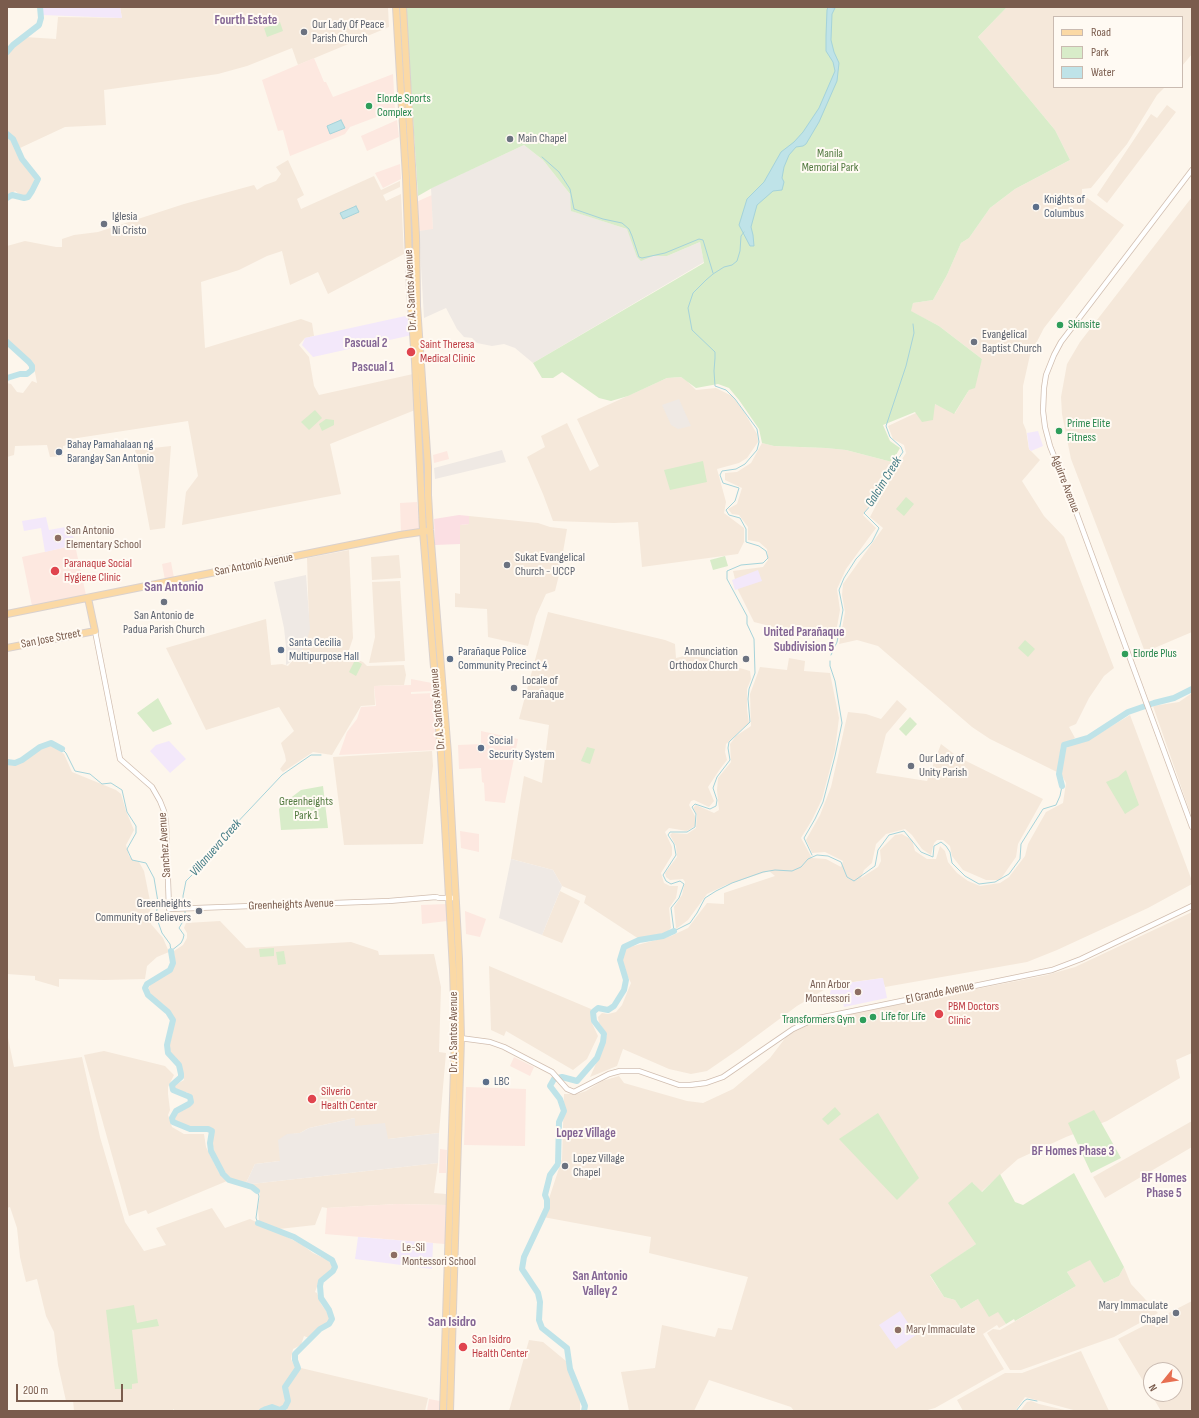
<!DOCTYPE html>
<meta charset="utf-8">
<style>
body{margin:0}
#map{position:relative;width:1199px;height:1418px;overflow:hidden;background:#fdf6ec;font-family:"Sofia Sans Condensed",sans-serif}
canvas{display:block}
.frame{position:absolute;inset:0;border:8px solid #7a5c4d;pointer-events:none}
.legend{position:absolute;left:1053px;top:16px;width:130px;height:72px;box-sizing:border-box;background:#fffaf3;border:1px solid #cabbb1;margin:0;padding:5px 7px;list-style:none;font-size:12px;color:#7a5c4d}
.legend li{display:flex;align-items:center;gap:8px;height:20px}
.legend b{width:20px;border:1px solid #cabbb1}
.north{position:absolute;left:1143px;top:1362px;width:40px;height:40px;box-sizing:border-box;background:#fffaf3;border:1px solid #cabbb1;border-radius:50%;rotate:240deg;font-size:11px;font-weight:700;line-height:16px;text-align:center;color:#7a5c4d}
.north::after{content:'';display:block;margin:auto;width:14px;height:18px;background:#e76f51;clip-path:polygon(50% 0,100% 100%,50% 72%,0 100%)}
.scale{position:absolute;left:16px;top:1384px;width:107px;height:18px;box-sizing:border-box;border:2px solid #7a5c4d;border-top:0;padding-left:5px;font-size:12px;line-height:14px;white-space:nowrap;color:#7a5c4d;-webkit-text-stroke:3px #fffaf3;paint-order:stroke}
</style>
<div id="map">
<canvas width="1199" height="1418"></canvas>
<div class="frame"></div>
<ul class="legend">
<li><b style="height:5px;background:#fbd9a5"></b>Road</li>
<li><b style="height:11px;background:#d8ecc9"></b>Park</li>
<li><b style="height:11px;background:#bfe3e8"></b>Water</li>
</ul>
<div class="north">N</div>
<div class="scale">200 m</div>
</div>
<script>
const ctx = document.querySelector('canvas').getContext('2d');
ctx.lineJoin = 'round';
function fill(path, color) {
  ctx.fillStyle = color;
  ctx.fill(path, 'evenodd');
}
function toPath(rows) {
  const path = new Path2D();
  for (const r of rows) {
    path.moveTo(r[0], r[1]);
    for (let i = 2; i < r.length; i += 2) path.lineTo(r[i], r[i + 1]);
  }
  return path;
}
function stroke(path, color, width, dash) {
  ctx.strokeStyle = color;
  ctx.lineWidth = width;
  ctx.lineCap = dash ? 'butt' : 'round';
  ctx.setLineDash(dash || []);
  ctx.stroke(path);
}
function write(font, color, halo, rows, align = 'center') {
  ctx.font = font + ' "Sofia Sans Condensed",sans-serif';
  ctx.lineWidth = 4;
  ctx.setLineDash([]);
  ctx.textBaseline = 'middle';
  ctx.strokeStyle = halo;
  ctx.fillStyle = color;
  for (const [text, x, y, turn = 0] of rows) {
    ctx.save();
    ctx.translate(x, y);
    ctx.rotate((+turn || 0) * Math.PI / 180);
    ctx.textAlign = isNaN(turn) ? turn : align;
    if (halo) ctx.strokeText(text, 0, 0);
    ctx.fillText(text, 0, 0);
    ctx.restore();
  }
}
const residential = toPath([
 [120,7,388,7,389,27,298,65,292,48,247,66,218,74,104,90,106,125,65,127,20,148,15,138,7,131,7,55,14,46,25,37,56,39,58,17,122,18],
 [1007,7,1192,7,1192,54,1182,66,1182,17,1054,17,1054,87,1165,87,1157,95,1127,144,1091,188,1082,189,1082,194,1124,225,1044,328,1030,355,1023,386,1023,423,1026,430,1029,449,1040,460,1022,481,1044,516,1064,537,1114,668,1104,676,1089,698,1076,724,1069,727,1075,738,1061,746,1057,772,990,739,972,727,878,646,857,640,839,644,845,612,842,595,843,584,883,528,870,517,894,471,906,453,904,445,893,439,888,426,935,404,955,413,969,390,982,359,939,326,910,311,913,303,933,300,947,275,961,243,969,238,990,208,1015,189,1070,160,1055,130,978,37],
 [1167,105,1176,112,1107,203,1097,195,1151,114,1157,118],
 [7,137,14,144,23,164,34,176,35,181,31,191,25,196,22,196,15,191,7,198],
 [288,160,304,195,297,199,301,209,374,176,381,190,400,181,400,187,383,195,386,201,401,194,404,254,328,294,318,272,290,285,282,251,267,256,239,270,201,282,205,348,301,319,312,323,314,336,305,338,299,345,309,357,314,386,319,395,413,374,415,410,330,444,341,494,182,525,186,492,198,476,188,421,71,439,72,444,63,446,63,456,50,457,47,445,15,446,14,455,7,457,7,383,11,384,17,392,23,393,32,381,37,383,34,367,30,361,7,339,7,246,25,241,56,247,62,247,62,239,74,235,98,232,184,204,254,185,257,190,265,185,276,181,281,174,276,167],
 [1192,197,1192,632,1145,652,1071,459,1062,414,1061,397,1067,364,1080,342],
 [681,377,687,381,696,390,716,388,732,396,743,410,757,434,758,442,747,458,739,463,717,469,726,502,724,513,744,528,744,542,738,554,642,567,638,522,614,523,553,521,543,494,527,457,545,447,541,436,567,423,590,471,599,466,577,419,667,378],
 [762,443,774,446,826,448,846,450,892,462,870,505,863,515,876,528,846,569,837,589,840,610,835,638,798,633,754,622,737,588,733,571,763,567,768,560,767,549,759,542,748,540,748,527,739,515,732,514,728,509,737,504,742,488,725,480,725,473,737,472,751,463],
 [171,446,165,528,150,530,135,450],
 [469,516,538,523,550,527,567,529,559,575,555,591,546,594,536,616,528,646,488,637,487,609,455,607,455,593,460,594,460,525,469,524],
 [349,550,353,638,347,656,363,662,367,666,404,665,406,675,404,685,374,686,375,705,361,706,332,755,313,752,283,772,280,769,286,761,285,755,281,743,294,731,279,707,206,730,166,648,266,619,271,665,282,664,288,666,306,644,309,625,307,558],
 [399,555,401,578,372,580,371,557],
 [400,581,405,661,369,663,375,637,372,582],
 [548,612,665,640,675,644,676,658,692,654,750,671,751,679,747,689,747,710,749,723,726,744,725,752,727,760,720,769,708,787,714,801,709,807,694,800,691,801,689,805,696,818,695,826,687,831,669,828,665,832,672,847,672,855,661,873,664,883,670,886,678,886,676,898,669,908,671,928,667,932,639,939,584,903,586,896,562,886,553,870,511,859,524,776,542,783,549,725,519,719],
 [789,658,805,661,804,671,830,673,839,718,835,750,822,799,812,820,801,838,812,858,826,859,841,867,843,861,825,852,812,853,806,840,820,815,831,787,848,712,866,714,881,719,897,700,907,709,886,734,876,773,927,781,941,744,958,757,1043,799,1018,844,1016,857,1000,880,986,880,963,870,952,856,950,846,943,840,937,840,934,843,931,855,922,849,912,835,905,829,886,834,876,844,872,863,864,870,861,878,878,867,881,861,880,850,895,835,902,834,912,840,915,851,927,859,936,859,940,846,945,851,948,862,957,873,968,881,980,886,1000,883,1009,877,1025,856,1028,844,1046,812,1063,803,1066,783,1060,772,1066,748,1074,743,1090,739,1130,715,1192,881,1192,884,1148,908,1057,950,1027,962,885,987,882,978,832,985,797,1006,739,1049,707,1071,691,1074,669,1069,623,1049,617,1066,590,1077,599,1057,607,1034,599,1023,598,1017,602,1013,608,1014,616,1012,622,1005,631,983,623,967,622,956,626,948,671,936,688,928,707,903,724,904,724,893,775,876,769,871,726,885,707,894,688,920,676,929,674,907,682,895,685,882,683,879,670,880,666,877,665,873,677,857,676,846,670,835,672,833,687,834,696,828,697,815,693,808,696,805,714,813,719,810,717,790,718,778,731,762,730,744,736,736,751,726,750,694,760,667,787,670],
 [1192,693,1192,818,1153,706,1179,702],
 [51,745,64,754,72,772,116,790,121,794,126,811,134,830,126,845,129,856,133,860,139,862,144,871,151,906,149,917,151,924,163,938,169,952,157,957,147,966,145,979,104,980,59,979,59,987,35,980,35,976,7,974,7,764,19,764,40,750],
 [432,751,433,766,423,844,344,845,333,757],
 [560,891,580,901,562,943,542,935],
 [1192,912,1192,1053,1176,1060,1180,1078,1107,1121,1066,1137,1018,1159,981,1192,973,1183,976,1244,930,1276,944,1297,955,1300,961,1309,978,1299,998,1311,1006,1324,999,1328,997,1325,983,1334,1004,1369,935,1408,924,1411,794,1411,791,1407,709,1380,694,1411,629,1411,621,1372,655,1368,662,1325,715,1337,718,1328,732,1330,748,1277,649,1253,651,1237,543,1217,562,1159,564,1094,577,1094,586,1091,602,1081,619,1076,624,1083,687,1101,703,1103,733,1089,770,1058,786,1037,801,1027,815,1021,1047,975,1075,967],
 [220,921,246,948,351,942,378,951,379,955,434,954,441,987,439,1052,446,1053,439,1133,388,1139,355,1126,355,1118,309,1128,300,1133,293,1134,280,1161,255,1164,246,1183,231,1180,224,1174,214,1154,211,1130,205,1127,187,1129,177,1123,174,1117,177,1113,187,1108,190,1100,187,1092,178,1092,174,1090,175,1085,184,1080,179,1062,171,1053,169,1047,172,1036,174,1022,170,1012,164,1005,152,996,148,990,150,985,172,970,175,961,174,951,183,945,187,938,187,933,184,928,186,923],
 [489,966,591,1009,591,1021,598,1036,587,1059,573,1070,506,1031,504,1036,491,1030],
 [7,1033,14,1067,82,1057,100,1137,125,1222,144,1251,166,1245,156,1228,212,1208,225,1228,250,1219,301,1244,313,1253,328,1260,333,1267,329,1273,319,1281,315,1292,317,1293,321,1304,327,1312,330,1318,327,1323,309,1338,304,1336,301,1345,293,1349,291,1359,296,1369,292,1376,283,1386,287,1401,285,1405,281,1408,270,1406,260,1411,176,1411,173,1409,173,1411,74,1411,73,1400,66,1401,58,1365,54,1332,46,1316,37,1279,26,1282,20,1257,17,1228,10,1207,7,1208],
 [104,1051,165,1066,174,1075,168,1087,168,1094,170,1110,168,1115,172,1127,184,1134,204,1134,206,1147,219,1173,227,1181,148,1214,146,1210,129,1216,84,1055],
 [1192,1121,1192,1147,1105,1198,1093,1177],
 [438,1163,434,1193,446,1194,446,1205,397,1204,327,1208,322,1207,315,1225,279,1229,259,1221,258,1208,260,1196,258,1190,251,1184],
 [1090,1259,1104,1283,1119,1276,1124,1267,1131,1284,1158,1313,1114,1337,1021,1370,1010,1370,987,1333,993,1329,1000,1330,1076,1286,1067,1272],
 [1192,1301,1192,1411,1161,1411,1118,1339],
 [1151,1370,1175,1370,1175,1394,1151,1394],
 [529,1340,543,1342,566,1361,580,1399,580,1411,509,1411],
 [1081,1351,1109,1411,1077,1411,1025,1397,1015,1411,963,1411,957,1400,1005,1373,1022,1373],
 [301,1368,428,1398,425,1411,286,1411,290,1401,287,1388],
 [1031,1401,1039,1404,1069,1411,1020,1411,1027,1402]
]);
const commercial = toPath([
 [314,58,324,82,326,82,333,97,393,74,395,110,350,127,345,134,290,156,283,130,278,131,262,80],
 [397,120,399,137,367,151,361,136],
 [400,164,401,179,383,188,375,173],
 [432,195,433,230,419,231,416,202],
 [447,451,449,459,434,463,433,455],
 [417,502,420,530,401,533,400,503],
 [75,545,86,595,32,606,22,557],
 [171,562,174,578,165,580,162,564],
 [411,679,432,683,432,691,411,692,411,694,433,693,433,711,437,750,339,755,347,732,357,719,361,707,376,706,374,686,411,685],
 [481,731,518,739,505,803,485,801,484,783,482,782,481,768,459,769,458,745,481,744],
 [460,831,479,834,479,852,461,848],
 [447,904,447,921,422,924,421,905],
 [465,911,486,919,480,937,466,934],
 [514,1057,534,1067,530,1076,510,1066],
 [466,1087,526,1089,525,1146,464,1145],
 [440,1149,447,1150,446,1173,439,1173],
 [397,1204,446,1205,445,1244,325,1234,327,1208],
 [429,1399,440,1401,440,1411,427,1411]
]);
const industrial = toPath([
 [524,145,543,160,570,194,572,211,627,229,653,256,667,256,700,242,704,262,533,363,515,348,504,344,492,346,477,343,472,338,464,337,457,329,446,308,424,318,419,231,433,229,431,188],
 [679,399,691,426,678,429,671,425,662,405],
 [502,450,506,462,435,479,434,468],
 [306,575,310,629,306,643,301,652,296,658,286,665,286,647,284,628,274,582],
 [511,859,553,870,562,886,542,935,499,918],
 [355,1118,355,1126,385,1123,388,1139,439,1133,438,1163,251,1184,246,1183,255,1164,280,1161,278,1140,287,1134,300,1133,309,1128]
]);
const education = toPath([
 [42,7,120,7,122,18,42,15],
 [410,315,412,335,313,357,302,345,305,338],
 [1038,431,1043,446,1031,451,1029,449,1027,433],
 [46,517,49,530,71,526,75,545,45,552,41,528,24,531,22,521],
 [758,570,762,581,735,590,732,580],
 [169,741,186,759,170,773,150,751,156,745],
 [883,978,887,998,844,1007,842,997,829,998,832,985],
 [358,1237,433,1243,432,1269,355,1259],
 [900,1311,916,1335,896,1349,879,1325]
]);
const medical = toPath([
 [459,515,469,516,469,524,460,525,460,544,435,545,434,519]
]);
const green = toPath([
 [406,7,1007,7,978,37,1055,130,1070,160,1015,189,990,208,969,238,961,243,947,275,933,300,913,303,911,311,939,326,982,359,975,388,969,390,954,414,935,404,933,420,922,422,915,412,883,425,890,441,900,448,892,462,846,450,826,448,774,446,762,443,759,429,739,400,729,388,718,384,696,388,681,377,667,378,628,396,611,401,599,398,562,372,553,378,542,378,533,363,704,263,700,242,667,256,653,256,641,261,637,257,627,229,571,211,570,194,543,160,524,145,432,188,418,196],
 [280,22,283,31,267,37,264,28],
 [315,410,322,418,309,430,301,422],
 [326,419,334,420,334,425,322,431,319,424],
 [703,461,707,482,670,490,664,470],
 [906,497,914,504,904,516,896,509],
 [725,556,728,566,713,570,710,560],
 [1025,640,1035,649,1028,657,1018,648],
 [355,660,362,664,356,676,349,672],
 [158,698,172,724,153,732,137,713],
 [910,717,917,724,906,736,899,729],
 [587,747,595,749,590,764,581,761],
 [1126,770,1139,805,1125,814,1106,782,1118,777],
 [323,786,328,828,281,830,279,809,284,803,301,790],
 [274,948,274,956,260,957,259,949],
 [284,951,286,964,278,965,276,952],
 [835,1107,841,1114,828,1125,822,1119],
 [1094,1110,1121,1158,1091,1173,1068,1123],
 [878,1113,919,1178,897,1200,839,1139],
 [1074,1173,1124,1267,1119,1276,1104,1283,1090,1260,1067,1272,1076,1286,1015,1321,1014,1319,1006,1324,998,1312,989,1317,978,1299,961,1309,955,1300,944,1297,930,1275,976,1244,948,1203,972,1182,982,1192,1000,1174,1015,1202,1023,1205],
 [134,1305,137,1323,157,1319,159,1326,132,1330,138,1383,132,1384,132,1389,115,1389,106,1310]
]);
const water = toPath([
 [828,7,835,8,832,14,831,40,834,52,839,63,837,81,819,122,806,144,803,146,796,147,789,155,784,167,782,178,784,182,782,190,773,191,757,205,751,227,753,235,754,246,750,246,739,225,747,199,764,182,781,152,794,142,803,132,819,108,835,71,833,62,826,51,826,36,827,10,828,7],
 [341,120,345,128,330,134,327,126,341,120],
 [356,206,359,212,343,219,340,213,356,206]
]);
const stream = toPath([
 [542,157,559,172,570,189,574,209,603,219,622,223,629,229,632,236,639,257,642,258,665,253,699,239,703,240,713,273],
 [744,232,741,236,740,251,737,261,732,265,724,267,713,274,706,280,693,293,688,308,692,330,715,352,715,358,714,371,715,386,726,390,735,399,757,429,759,442,757,450,745,464,736,469,722,471,720,475,723,483,739,488,735,501,726,510,729,515,740,518,746,529,746,542,759,546,766,551,768,558,763,563,741,565,727,571,727,579,747,616,747,624,754,639,755,673,749,689,748,699,750,722,729,742,728,748,730,760,717,777,713,788,717,800,716,806,710,809,695,804,692,807,696,814,695,827,687,832,670,832,668,835,674,844,676,855,663,875,666,881,671,884,680,881,684,884,679,898,671,908,674,931,690,923,697,913,705,898,716,891,732,883,763,872,775,870,792,871,801,867,808,859,817,855,828,856,841,862,847,877,854,881,875,866,878,850,889,835,904,831,921,852,933,857,934,846,941,842,946,846,950,852,952,863,965,876,979,884,995,882,1009,874,1020,859,1021,844,1043,809,1056,805,1060,796,1062,786],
 [831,655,837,642,843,610,839,590,844,578,856,559,872,542,879,528,864,513,879,496,886,476,903,452,901,447,890,437,886,426,906,366,914,333,913,324],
 [62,749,66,753,75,771,90,774,102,784,111,783,122,790,127,812,136,826,136,833,127,849,132,860,146,863,154,878,158,902,156,916,162,933,170,944,171,951],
 [812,855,804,838,815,819,823,802,835,756,842,723,835,681,830,666,830,661],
 [184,907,183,896,186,881,196,871,232,828,282,775,311,755,321,755],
 [171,951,181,943,183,939,184,935,179,928,185,918,185,911],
 [257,1191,259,1196,256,1218,258,1223],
 [1016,1411,1024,1401,1027,1399,1037,1401]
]);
const river = toPath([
 [7,52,13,45,39,25,41,18,40,7],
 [7,134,13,139,22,159,38,179,32,191,28,197,24,198,12,195,7,198],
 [7,342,29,362,32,366,32,370,27,374,20,374,7,378],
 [7,762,15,763,22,760,40,747,51,743,62,749],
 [1062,786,1059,774,1064,745,1088,738,1128,712,1154,703,1174,698,1192,689],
 [171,951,173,963,170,970,147,984,145,988,148,995,168,1012,173,1020,167,1045,168,1053,179,1065,181,1074,181,1077,172,1085,173,1090,190,1097,191,1102,189,1104,176,1111,172,1118,173,1122,190,1129,208,1129,212,1131,210,1143,211,1151,223,1174,229,1180,252,1187,257,1191],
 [258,1223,294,1237,332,1260,335,1267,333,1271,321,1281,320,1286,321,1298,329,1310,332,1319,329,1324,320,1329,295,1354,295,1360,298,1368,285,1387,288,1401,285,1407,280,1410,272,1407,266,1409,262,1411],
 [584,1411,585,1406,570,1369,567,1348,542,1328,539,1320,540,1302,538,1293,522,1269,524,1257,547,1208,547,1200,545,1195,550,1175,558,1164,559,1122,564,1111,560,1099,550,1086,554,1079,562,1077,577,1081,597,1058,603,1042,604,1034,594,1021,593,1012,598,1008,608,1010,614,1006,624,990,626,980,620,960,624,947,639,940,663,936,674,931]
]);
const minor = toPath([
 [1192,170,1061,342,1054,355,1046,375,1044,388,1043,411,1045,427,1050,446,1075,509,1192,827],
 [95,631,120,759,152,787,160,801,164,811,166,822,169,909,389,901,436,897,439,898,456,898],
 [460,1038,490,1042,504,1047,552,1072,567,1089,574,1092,609,1074,620,1071,639,1071,679,1085,690,1085,706,1083,723,1077,793,1029,814,1019,1052,970,1081,959,1192,906]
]);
const major = toPath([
 [396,7,406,177,410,290,415,362,423,531,441,754,453,969,455,1037,443,1411],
 [403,7,416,236,417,306,428,467,428,495,430,530,448,754,459,959,461,1038,450,1411],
 [7,614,400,535,427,531],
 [7,648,95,631,88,598]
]);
const markers = [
 [304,32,4,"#6b7280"],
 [369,106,4,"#2e9e5b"],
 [510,139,4,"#6b7280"],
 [1036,207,4,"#5c6f8a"],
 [104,224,4,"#6b7280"],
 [1060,325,4,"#2e9e5b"],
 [974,342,4,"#6b7280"],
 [411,352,5,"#e0444e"],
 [1059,431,4,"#2e9e5b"],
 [59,452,4,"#5c6f8a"],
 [58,538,4,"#8d6e63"],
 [507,565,4,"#6b7280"],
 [55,571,5,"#e0444e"],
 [164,602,4,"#6b7280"],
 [281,650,4,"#5c6f8a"],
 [1125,654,4,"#2e9e5b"],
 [450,659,4,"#5c6f8a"],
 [746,659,4,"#6b7280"],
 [514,688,4,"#6b7280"],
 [481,748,4,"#5c6f8a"],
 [911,766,4,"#6b7280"],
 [199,911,4,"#6b7280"],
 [858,992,4,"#8d6e63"],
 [939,1014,5,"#e0444e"],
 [873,1017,4,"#2e9e5b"],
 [863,1020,4,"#2e9e5b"],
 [486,1082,4,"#5c6f8a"],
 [312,1099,5,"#e0444e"],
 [565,1166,4,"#6b7280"],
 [394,1255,4,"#8d6e63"],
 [1176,1313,4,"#6b7280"],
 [898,1330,4,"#8d6e63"],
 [463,1347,5,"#e0444e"]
];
const worshipNames = [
 ["Our Lady Of Peace",312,25],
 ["Parish Church",312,39],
 ["Main Chapel",518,139],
 ["Iglesia",112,217],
 ["Ni Cristo",112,231],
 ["Evangelical",982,335],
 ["Baptist Church",982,349],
 ["Sukat Evangelical",515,558],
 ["Church - UCCP",515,572],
 ["San Antonio de",164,616,"center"],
 ["Padua Parish Church",164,630,"center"],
 ["Annunciation",738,652,"right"],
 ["Orthodox Church",738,666,"right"],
 ["Locale of",522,681],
 ["Parañaque",522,695],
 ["Our Lady of",919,759],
 ["Unity Parish",919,773],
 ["Greenheights",191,904,"right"],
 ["Community of Believers",191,918,"right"],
 ["Lopez Village",573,1159],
 ["Chapel",573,1173],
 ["Mary Immaculate",1168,1306,"right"],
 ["Chapel",1168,1320,"right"]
];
const leisureNames = [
 ["Elorde Sports",377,99],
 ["Complex",377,113],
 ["Skinsite",1068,325],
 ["Prime Elite",1067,424],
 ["Fitness",1067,438],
 ["Elorde Plus",1133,654],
 ["Life for Life",881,1017],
 ["Transformers Gym",855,1020,"right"]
];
const parkNames = [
 ["Manila",830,154],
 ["Memorial Park",830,168],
 ["Greenheights",306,802],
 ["Park 1",306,816]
];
const serviceNames = [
 ["Knights of",1044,200],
 ["Columbus",1044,214],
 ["Bahay Pamahalaan ng",67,445],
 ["Barangay San Antonio",67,459],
 ["Santa Cecilia",289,643],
 ["Multipurpose Hall",289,657],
 ["Parañaque Police",458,652],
 ["Community Precinct 4",458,666],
 ["Social",489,741],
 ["Security System",489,755],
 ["LBC",494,1082]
];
const streetNames = [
 ["Dr. A. Santos Avenue",411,290,-93],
 ["Aguirre Avenue",1065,484,69],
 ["San Antonio Avenue",254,565,-11],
 ["San Jose Street",51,639,-11],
 ["Dr. A. Santos Avenue",438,709,-95],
 ["Sanchez Avenue",165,845,-94],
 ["Greenheights Avenue",291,905,-2],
 ["El Grande Avenue",940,993,-12],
 ["Dr. A. Santos Avenue",454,1032,-90]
];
const healthNames = [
 ["Saint Theresa",420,345],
 ["Medical Clinic",420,359],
 ["Paranaque Social",64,564],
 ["Hygiene Clinic",64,578],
 ["PBM Doctors",948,1007],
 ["Clinic",948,1021],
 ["Silverio",321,1092],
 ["Health Center",321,1106],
 ["San Isidro",472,1340],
 ["Health Center",472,1354]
];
const educationNames = [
 ["San Antonio",66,531],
 ["Elementary School",66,545],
 ["Ann Arbor",850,985,"right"],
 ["Montessori",850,999,"right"],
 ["Le-Sil",402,1248],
 ["Montessori School",402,1262],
 ["Mary Immaculate",906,1330]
];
const neighbourhoodNames = [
 ["Fourth Estate",246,21],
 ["Pascual 2",366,344],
 ["Pascual 1",373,368],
 ["United Parañaque",804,633],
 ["Subdivision 5",804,648],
 ["Lopez Village",586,1134],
 ["BF Homes Phase 3",1073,1152],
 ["BF Homes",1164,1179],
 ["Phase 5",1164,1194],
 ["San Antonio",600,1277],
 ["Valley 2",600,1292]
];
const waterNames = [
 ["Galcim Creek",884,482,-58],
 ["Villanueva Creek",216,848,-49]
];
const quarterNames = [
 ["San Antonio",174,587],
 ["San Isidro",452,1322]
];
fill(residential, '#f5e8da');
fill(commercial, '#fde8e0');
fill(industrial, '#efe9e4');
fill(education, '#f3e8fa');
fill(medical, '#fbdfe3');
fill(green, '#d8ecc9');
fill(water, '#bfe3e8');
stroke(water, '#a5d3da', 1);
stroke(stream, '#a5d3da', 1);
stroke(river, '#bfe3e8', 6);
stroke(minor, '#d1beb0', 6);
stroke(major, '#dad1cd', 8);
stroke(minor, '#fff', 4.5);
stroke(major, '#fbd9a5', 6);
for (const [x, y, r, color] of markers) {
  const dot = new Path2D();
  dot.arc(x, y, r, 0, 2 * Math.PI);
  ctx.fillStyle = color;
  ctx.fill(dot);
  stroke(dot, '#fffaf3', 1.5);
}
write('12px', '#5b616d', '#fffaf3', worshipNames, 'left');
write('12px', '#27864d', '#fffaf3', leisureNames, 'left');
write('12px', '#537a41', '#fffaf3', parkNames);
write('12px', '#4e5e75', '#fffaf3', serviceNames, 'left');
write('12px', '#7a5c4d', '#fffaf3', streetNames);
write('12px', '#be3a42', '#fffaf3', healthNames, 'left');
write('12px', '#785e54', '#fffaf3', educationNames, 'left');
write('bold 13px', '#846695', '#fffaf3', neighbourhoodNames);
write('italic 13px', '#437c86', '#fffaf3', waterNames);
write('bold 14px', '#846695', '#fffaf3', quarterNames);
</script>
